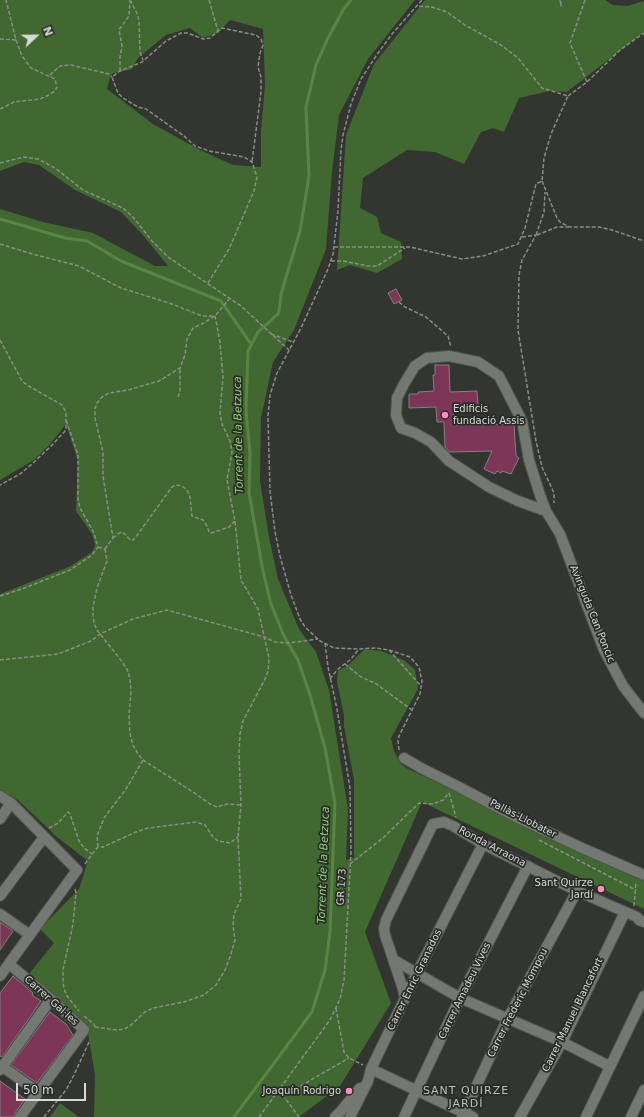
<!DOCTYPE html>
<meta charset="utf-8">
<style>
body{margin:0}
#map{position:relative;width:644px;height:1117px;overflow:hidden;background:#323530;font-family:"DejaVu Sans",sans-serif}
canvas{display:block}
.north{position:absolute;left:16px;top:16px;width:40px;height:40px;-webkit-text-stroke:3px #282b26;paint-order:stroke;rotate:68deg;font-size:11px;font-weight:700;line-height:16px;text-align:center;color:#d8dbd7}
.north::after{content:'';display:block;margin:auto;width:14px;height:18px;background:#d8dbd7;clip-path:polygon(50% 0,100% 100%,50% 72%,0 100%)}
.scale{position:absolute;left:16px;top:1083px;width:70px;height:18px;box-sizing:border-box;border:2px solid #d8dbd7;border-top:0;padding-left:5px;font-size:12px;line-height:14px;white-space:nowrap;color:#d8dbd7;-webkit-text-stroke:3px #282b26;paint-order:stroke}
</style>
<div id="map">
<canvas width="644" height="1117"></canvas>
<div class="north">N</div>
<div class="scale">50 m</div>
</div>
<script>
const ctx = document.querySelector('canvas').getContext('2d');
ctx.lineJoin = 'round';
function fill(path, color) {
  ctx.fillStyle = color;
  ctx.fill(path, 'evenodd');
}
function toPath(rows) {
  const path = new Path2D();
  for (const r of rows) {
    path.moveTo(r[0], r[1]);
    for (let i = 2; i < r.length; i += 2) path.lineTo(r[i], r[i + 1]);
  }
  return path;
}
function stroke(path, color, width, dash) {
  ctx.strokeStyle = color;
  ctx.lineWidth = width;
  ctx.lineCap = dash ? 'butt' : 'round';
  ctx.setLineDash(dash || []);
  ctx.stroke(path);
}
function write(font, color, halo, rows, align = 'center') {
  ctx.font = font + ' "DejaVu Sans",sans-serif';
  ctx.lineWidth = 3.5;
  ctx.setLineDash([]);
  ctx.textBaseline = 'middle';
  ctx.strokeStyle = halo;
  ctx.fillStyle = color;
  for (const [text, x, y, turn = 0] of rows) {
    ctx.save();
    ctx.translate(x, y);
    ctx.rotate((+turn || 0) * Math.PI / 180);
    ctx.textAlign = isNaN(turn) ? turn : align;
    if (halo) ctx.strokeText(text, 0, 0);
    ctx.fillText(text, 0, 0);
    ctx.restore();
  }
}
const green = toPath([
 [0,0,415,0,368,59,339,115,332,172,326,249,294,330,273,362,261,418,260,481,269,537,278,579,299,629,316,652,329,690,348,809,346,860,354,858,354,780,344,726,344,715,337,682,338,671,347,666,365,649,381,651,404,660,415,670,418,689,391,738,394,751,400,763,406,768,644,879,644,909,422,802,365,932,391,1003,340,1086,299,1117,94,1117,95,1075,87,1028,29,974,54,943,40,929,79,889,88,861,57,837,18,800,0,790,0,594,71,566,92,552,95,545,92,534,76,511,78,461,66,424,51,443,34,460,0,480,0,209,43,222,93,233,155,266,168,266,142,234,121,212,75,190,39,165,24,162,0,171],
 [230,20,263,29,265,85,261,130,261,167,233,165,200,150,153,124,107,89,111,74,132,69,138,58,166,35,190,28,203,38,218,33],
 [425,0,605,0,613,5,627,6,644,1,644,32,567,92,549,91,519,98,504,132,493,128,481,132,464,164,435,152,407,150,363,178,360,208,377,217,381,233,401,242,402,259,377,273,350,265,337,270,346,135,374,64],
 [60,1103,79,1117,50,1117]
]);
const stream = toPath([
 [0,219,65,238,87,241,121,261,221,301,251,344],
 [234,1117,312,1012,325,970,330,932,335,803,325,748,310,695,298,660,284,636,271,604,263,571,249,493,250,454,246,410,248,351,258,332,278,314,279,311,281,294,300,231,309,176,306,107,316,65,328,38,343,10,351,0]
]);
const building = toPath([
 [396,289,402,300,394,304,388,293,396,289],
 [435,365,449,365,450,392,477,391,478,405,453,407,454,425,514,424,516,456,519,458,511,474,502,471,501,473,497,471,495,474,484,469,492,451,449,452,445,447,444,422,437,422,436,407,409,408,409,394,418,394,418,392,434,391,433,375,435,375,435,365],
 [0,922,13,931,0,950,0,922],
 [13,976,33,993,32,995,41,1001,2,1057,0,1056,0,993,13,976],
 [50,1012,66,1024,73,1035,37,1083,11,1065,50,1012],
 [0,1081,25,1099,15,1113,14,1117,0,1117,0,1081]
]);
const path = toPath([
 [130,0,137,13,139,21,140,52,143,60],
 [209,0,218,31],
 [560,0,561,6,561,0],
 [585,0,570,43,587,82],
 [0,39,16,40],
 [120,71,120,57,122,46,119,30,129,16,130,0],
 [50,75,60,66,71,65,109,74,112,77],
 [568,96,587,82,620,50,644,33],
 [0,109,14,102,40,99,47,96,55,91,57,87,55,79,31,68,22,56,16,40,6,0],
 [0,163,24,157,38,159,55,168,83,190,123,208,133,217,152,241,168,257,241,306,289,350],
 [542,181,557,218,560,222,569,227,599,227,612,230,644,241],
 [536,235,544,212,545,192],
 [537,235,557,227,568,227],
 [522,237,536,235,522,260,519,275,518,330,536,441,542,467,554,493,554,503],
 [0,244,36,255,79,266,121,288,172,304,202,316,213,316],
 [334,247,410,247,462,259,483,256,518,244,525,228,536,184,542,181,544,158,551,134,568,96,542,88,518,58,501,45,465,25,447,12,432,7,417,6],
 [331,261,343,261,368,266,377,266,405,248],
 [208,283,229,249,254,191,257,177,252,162,244,157,209,151,195,146,184,136,146,109,138,107,123,98,118,93,112,77,120,71,142,62,166,41,181,33,188,33,203,39,210,38,222,28,256,35,261,39,263,45,260,53,258,67,261,77,261,92,252,162],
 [399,302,405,307,426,317,448,336,451,347],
 [271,334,293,342],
 [0,340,22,381,27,385,62,405,66,412,66,430,52,445,32,464,20,474,0,485],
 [178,397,180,392,180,368],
 [113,538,121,532,125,534,130,540,133,540,138,534,172,487,176,485,182,486,187,490,190,497,192,516,203,520,207,526,209,532,211,533,229,527,235,521],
 [98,547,105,549],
 [105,549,107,561,97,588,93,607,93,614,94,623,97,630,120,659,127,669,130,679,131,692,129,714,130,734,133,745,138,754,143,760,196,794,210,804,217,807,227,804,241,805],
 [105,549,113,538,103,476,103,452,95,418,95,409,97,403,102,397,109,393,128,390,152,383,159,381,180,368,185,355,187,339,193,328,202,324,215,316,229,299],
 [0,596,22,589,70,570,92,555,98,547,94,533,80,508,78,499,78,455,66,420],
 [389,650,421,686],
 [0,660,58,654,91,641,100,634,133,619,167,610,264,637,275,642,288,643,318,639],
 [345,664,361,677,375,683,412,710],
 [330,679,337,670,351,659,359,649],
 [399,750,398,741,399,736,420,694,422,681,419,667,410,657,389,650,375,648,359,649,334,648,320,641,305,627,300,619,291,595,280,556,275,532,270,491,268,416,270,395,277,373,301,328,328,269,333,254,338,211,341,150,343,135,351,104,361,79,376,56,392,34,422,0],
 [449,793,456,817],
 [49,828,58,823,68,812,70,814,79,841,84,848,92,854],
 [539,840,636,890],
 [98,847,97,836,104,818,126,789,143,760],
 [85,864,92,854,98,847,103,847,136,832,148,828,196,822,205,825,213,837,218,841,230,843,238,837],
 [350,864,384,837,419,803,433,804,443,800,449,793],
 [75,889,76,893,73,924,63,970,63,979,64,989,67,996,79,1011],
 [634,906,636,882],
 [336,1008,344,1052,349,1058,363,1065],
 [84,1016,94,1024,95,1027],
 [95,1027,117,1030,124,1029,130,1026,145,1012,153,1008,184,1002,204,995,216,985,225,970,231,954,235,940,233,926,234,914,241,899,238,837,241,805,239,753,240,734,243,721,266,677,268,671,269,658,258,609,241,580,235,521,227,480,232,452,230,441,222,424,220,413,223,377,220,342,215,316],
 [279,1090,288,1093,349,1058],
 [279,1090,299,1117],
 [44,1117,66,1090,74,1075,90,1040],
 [259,1117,330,1020,340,999,344,980,351,852,350,788,337,709,328,667,325,643]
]);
const minor = toPath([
 [546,511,518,501,489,487,449,461,431,442,415,433,401,428,396,415,397,398,404,384,415,366,427,358,449,356,478,362,499,376,522,421,529,460,540,495,546,511,560,534,604,650,623,686,644,713],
 [404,758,421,768,459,787,520,819,582,848,644,875],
 [0,796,11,803,77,870,0,976],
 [0,819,11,803],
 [0,896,44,837],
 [0,914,30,935],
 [394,960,460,998,562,1042,609,1066],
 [9,964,51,999,84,1030,20,1117],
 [405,998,403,989,385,935,384,929,386,920,433,824,444,822,453,826,483,844,577,891,637,917,639,920,644,922],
 [0,1065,38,1092],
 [371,1069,473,1117],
 [0,1070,51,999],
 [335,1117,341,1111,360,1088],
 [350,1117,368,1081,371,1069,417,973,483,844],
 [404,1117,460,998,528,866],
 [462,1117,508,1018,577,891],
 [520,1117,562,1042,625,912],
 [586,1117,644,996],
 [631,1117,644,1090]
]);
const markers = [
 [445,415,4,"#fd8ebf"],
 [601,889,4,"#fd8ebf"],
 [349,1091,4,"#fd8ebf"]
];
const poiNames = [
 ["Edificis",453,409,"left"],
 ["fundació Assis",453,421,"left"],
 ["Sant Quirze",593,883],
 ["Jardí",593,895],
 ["Joaquín Rodrigo",341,1091]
];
const streetNames = [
 ["Avinguda Can Poncic",592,614,68],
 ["Pallàs-Llobater",523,819,27],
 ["Ronda Arraona",492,847,28],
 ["GR 173",342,887,-87],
 ["Carrer Enric Granados",415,980,-64],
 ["Carrer Amadeu Vives",465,991,-64],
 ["Carrer Gal·les",51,1001,42],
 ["Carrer Frederic Mompou",518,1003,-63],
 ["Carrer Manuel Blancafort",573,1015,-64]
];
const waterNames = [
 ["Torrent de la Betzuca",239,435,-91],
 ["Torrent de la Betzuca",324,865,-88]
];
const neighbourhoodNames = [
 ["SANT QUIRZE",466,1091],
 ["JARDÍ",466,1104]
];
fill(green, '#426831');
stroke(stream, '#588444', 3);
fill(building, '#7d3657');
stroke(building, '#867f81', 1);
stroke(minor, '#4f524d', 12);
stroke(path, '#8a8d88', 1.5, [4, 2]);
stroke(minor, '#747872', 10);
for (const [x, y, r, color] of markers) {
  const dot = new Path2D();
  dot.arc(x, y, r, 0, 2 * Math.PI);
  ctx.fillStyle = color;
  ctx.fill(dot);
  stroke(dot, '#282b26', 1.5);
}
write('10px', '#d8dbd7', '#282b26', poiNames, 'right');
write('10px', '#d8dbd7', '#282b26', streetNames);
write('italic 11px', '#94d379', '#282b26', waterNames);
ctx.letterSpacing = '1px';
write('11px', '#bcc1ba', '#282b26', neighbourhoodNames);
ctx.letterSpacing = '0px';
</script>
